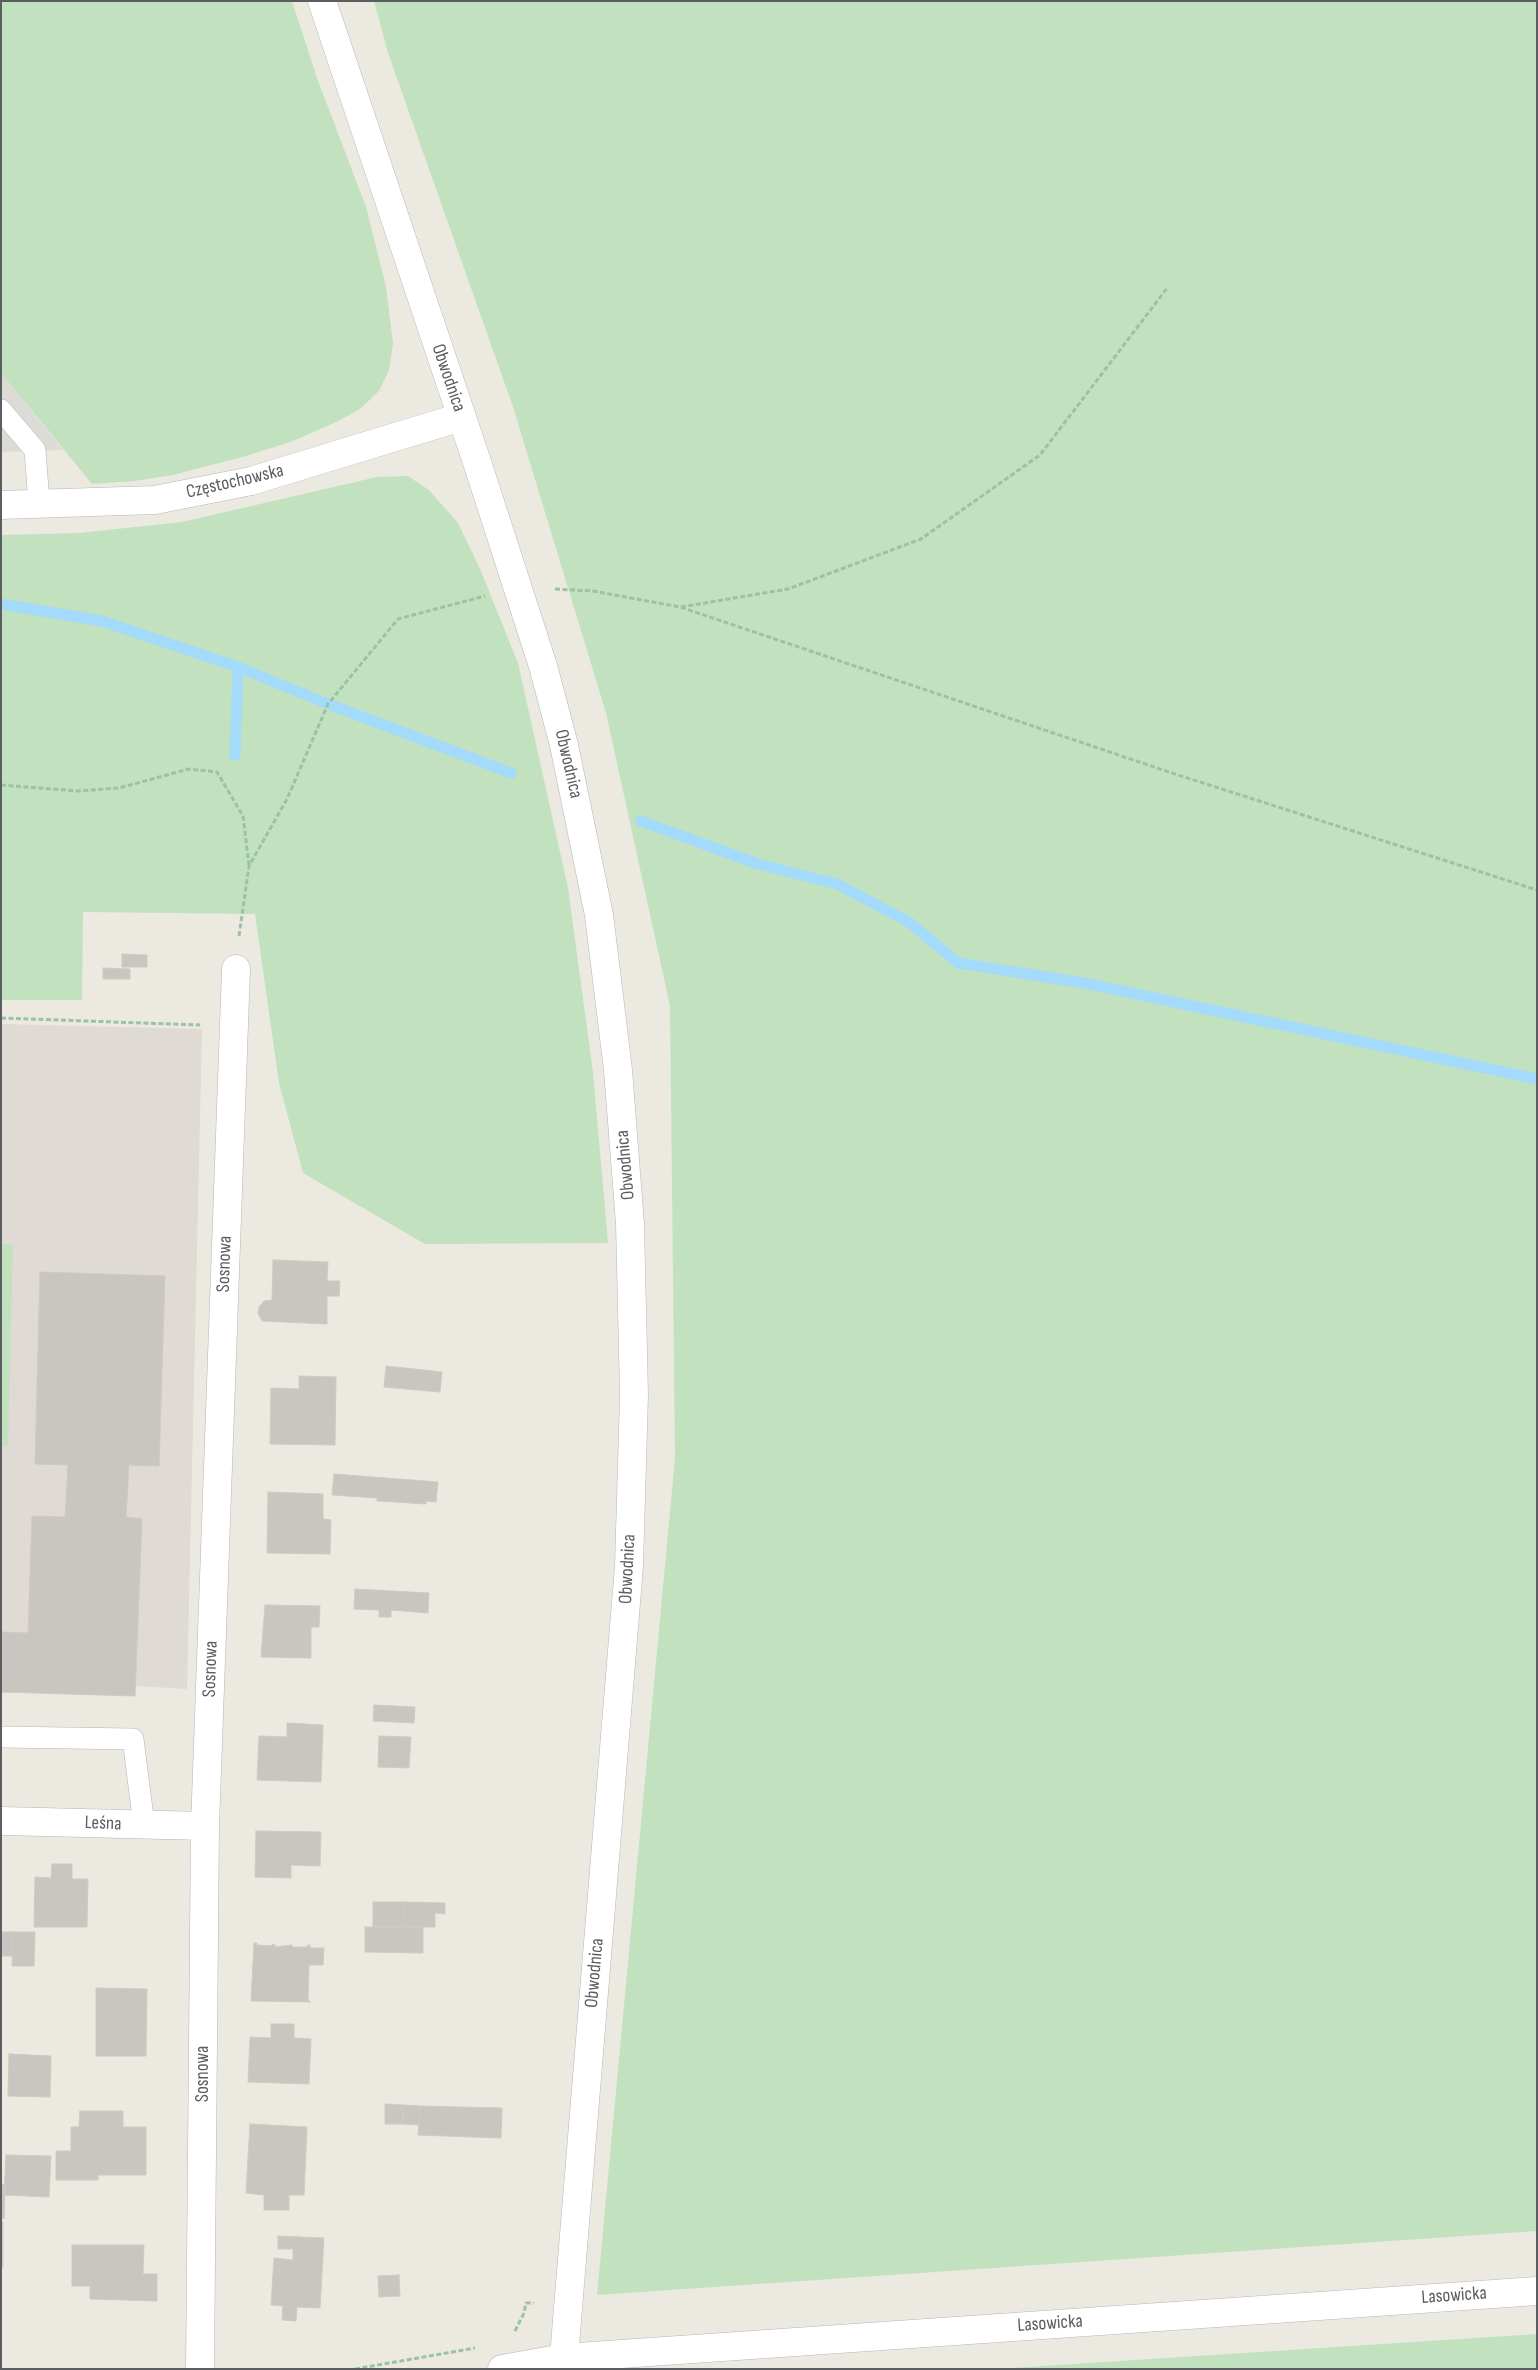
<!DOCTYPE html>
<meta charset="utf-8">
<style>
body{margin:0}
#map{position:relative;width:1538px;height:2370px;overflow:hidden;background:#ece9e1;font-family:"Sofia Sans Condensed",sans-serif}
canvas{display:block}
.frame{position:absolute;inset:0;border:2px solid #5a5e61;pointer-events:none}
</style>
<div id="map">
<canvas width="1538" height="2370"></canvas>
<div class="frame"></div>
</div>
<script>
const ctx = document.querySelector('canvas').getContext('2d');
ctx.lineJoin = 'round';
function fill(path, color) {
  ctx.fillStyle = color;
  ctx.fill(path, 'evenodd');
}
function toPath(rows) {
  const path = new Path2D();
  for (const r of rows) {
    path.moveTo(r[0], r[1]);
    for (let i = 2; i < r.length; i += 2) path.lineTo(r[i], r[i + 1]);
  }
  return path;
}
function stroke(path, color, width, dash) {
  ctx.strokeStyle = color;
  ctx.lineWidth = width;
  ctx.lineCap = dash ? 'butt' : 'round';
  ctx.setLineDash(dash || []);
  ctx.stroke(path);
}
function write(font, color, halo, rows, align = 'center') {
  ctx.font = font + ' "Sofia Sans Condensed",sans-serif';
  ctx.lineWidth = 4;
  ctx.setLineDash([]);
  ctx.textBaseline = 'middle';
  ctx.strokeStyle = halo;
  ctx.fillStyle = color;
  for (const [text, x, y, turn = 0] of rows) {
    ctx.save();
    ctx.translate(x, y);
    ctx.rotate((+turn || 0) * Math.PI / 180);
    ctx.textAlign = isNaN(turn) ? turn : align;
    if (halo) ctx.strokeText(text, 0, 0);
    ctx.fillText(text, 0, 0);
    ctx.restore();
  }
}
const industrial = toPath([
 [1,373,63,450,1,452]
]);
const education = toPath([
 [1,1024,202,1029,187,1689,136,1686,135,1696,1,1692]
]);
const green = toPath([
 [1,1,292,1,317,78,366,207,386,287,393,344,389,370,379,391,360,409,336,422,293,441,246,456,173,475,134,481,92,484,1,373],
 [374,1,1537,1,1537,2231,597,2295,675,1458,670,1006,606,713,513,407,388,53],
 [408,476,429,490,458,523,481,571,518,663,568,888,593,1072,608,1243,425,1244,303,1173,279,1083,255,914,83,912,82,1000,1,1000,1,535,79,533,182,522,377,477],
 [1,1244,13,1244,8,1446,1,1446],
 [1537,2334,1537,2369,996,2369]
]);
const stream = toPath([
 [1,604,102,621,238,667,328,704,511,773],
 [235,755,238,667],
 [641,821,758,864,837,884,909,922,958,963,1084,983,1537,1079]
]);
const building = toPath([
 [122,954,147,955,147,967,122,967,122,954],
 [103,968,130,969,130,979,103,979,103,968],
 [273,1260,328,1262,327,1281,340,1281,339,1296,327,1296,327,1324,262,1321,258,1313,259,1307,264,1301,272,1300,273,1260],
 [40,1272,165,1276,159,1466,129,1465,126,1517,142,1519,135,1696,1,1692,1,1632,28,1633,32,1516,65,1517,68,1465,35,1464,40,1272],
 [386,1366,442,1372,440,1392,384,1387,386,1366],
 [299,1376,336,1377,335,1445,270,1444,271,1388,299,1389,299,1376],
 [334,1474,438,1482,436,1502,426,1501,426,1504,377,1501,377,1498,332,1495,334,1474],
 [268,1492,323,1494,323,1519,331,1520,330,1554,267,1553,268,1492],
 [355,1589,429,1593,428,1613,391,1610,391,1617,379,1617,379,1610,354,1609,355,1589],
 [265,1605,320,1606,319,1627,311,1627,311,1658,261,1657,265,1605],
 [374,1705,415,1707,414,1723,373,1721,374,1705],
 [287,1723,323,1725,321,1782,257,1780,259,1736,287,1737,287,1723],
 [379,1736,411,1737,409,1768,378,1767,379,1736],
 [256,1831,321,1832,320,1866,291,1865,291,1878,255,1877,256,1831],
 [52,1864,72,1864,72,1879,88,1879,87,1927,34,1927,35,1877,51,1878,52,1864],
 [373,1902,404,1902,403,1927,373,1927,373,1902],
 [404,1902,445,1903,445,1914,435,1913,435,1927,403,1927,404,1902],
 [365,1927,423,1927,423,1953,365,1952,365,1927],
 [1,1932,13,1932,12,1956,1,1956,1,1932],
 [13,1932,35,1932,34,1966,12,1966,13,1932],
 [254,1943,257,1943,257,1945,272,1946,272,1944,275,1945,275,1947,292,1945,292,1947,308,1947,307,1945,310,1945,310,1948,324,1948,323,1965,309,1965,308,2000,311,2002,251,2001,254,1943],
 [96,1988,147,1989,146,2056,96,2056,96,1988],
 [271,2024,294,2024,294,2038,311,2039,309,2084,248,2082,250,2037,271,2038,271,2024],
 [9,2054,51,2056,50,2097,8,2096,9,2054],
 [385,2104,403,2105,403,2124,385,2124,385,2104],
 [403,2105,420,2106,419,2125,403,2124,403,2105],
 [420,2106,502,2108,501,2138,418,2135,420,2106],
 [80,2111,123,2111,123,2127,146,2127,146,2175,98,2175,98,2180,56,2180,56,2151,71,2151,71,2127,79,2127,80,2111],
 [250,2124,307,2127,304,2195,289,2195,289,2210,264,2210,264,2195,246,2193,250,2124],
 [6,2155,51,2156,49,2197,4,2195,6,2155],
 [1,2184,5,2185,4,2219,1,2218,1,2184],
 [1,2222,3,2222,3,2267,1,2267,1,2222],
 [278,2236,324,2238,320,2308,297,2307,296,2321,282,2320,283,2306,271,2305,274,2258,293,2260,293,2249,278,2249,278,2236],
 [72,2245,144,2245,143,2274,157,2274,157,2301,90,2299,90,2286,72,2286,72,2245],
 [399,2275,400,2296,379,2297,378,2276,399,2275]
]);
const path = toPath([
 [555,589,593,591,680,607,1172,773,1537,890],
 [681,607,788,589,921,539,1040,455,1168,287],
 [1,785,78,791,119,788,189,769,217,772,243,816,249,865],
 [239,936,249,866,287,799,328,704,398,619,485,596],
 [1,1018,200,1025],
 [515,2331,524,2313,526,2303,534,2303],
 [355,2369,475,2348]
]);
const lane = toPath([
 [1,410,35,450,39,503],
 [1,1737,133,1739,144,1825]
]);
const street = toPath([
 [1,1821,205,1826],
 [200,2369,205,1826,236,969],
 [502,2369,563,2358]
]);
const secondary = toPath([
 [322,1,477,462,543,666,564,745,599,915,618,1070,630,1224,634,1395,629,1566,563,2369],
 [1,505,155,500,251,481,461,417],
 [563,2358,1537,2291]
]);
const streetNames = [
 ["Obwodnica",448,378,71],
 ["Częstochowska",235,482,-13],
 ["Obwodnica",568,764,77],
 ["Obwodnica",626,1165,-95],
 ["Sosnowa",225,1264,-88],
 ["Obwodnica",628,1569,-87],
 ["Sosnowa",211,1669,-88],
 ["Leśna",103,1824,2],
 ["Obwodnica",595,1973,-85],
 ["Sosnowa",203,2074,-90],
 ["Lasowicka",1454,2296,-4],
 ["Lasowicka",1050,2324,-4]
];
fill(industrial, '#dddbd6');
fill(education, '#dfdad3');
fill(green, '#c2e2bf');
stroke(stream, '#a4dbfa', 11);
fill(building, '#c9c5c0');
stroke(building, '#d0cac0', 1);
stroke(lane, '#b2b5b8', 22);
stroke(street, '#b2b5b8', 29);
stroke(secondary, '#b3b7bb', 29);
stroke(path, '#99c3a2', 3, [5, 2.5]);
stroke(lane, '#fff', 21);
stroke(street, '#fff', 28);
stroke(secondary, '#fff', 28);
write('19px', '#5a5e61', '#fff', streetNames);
</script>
